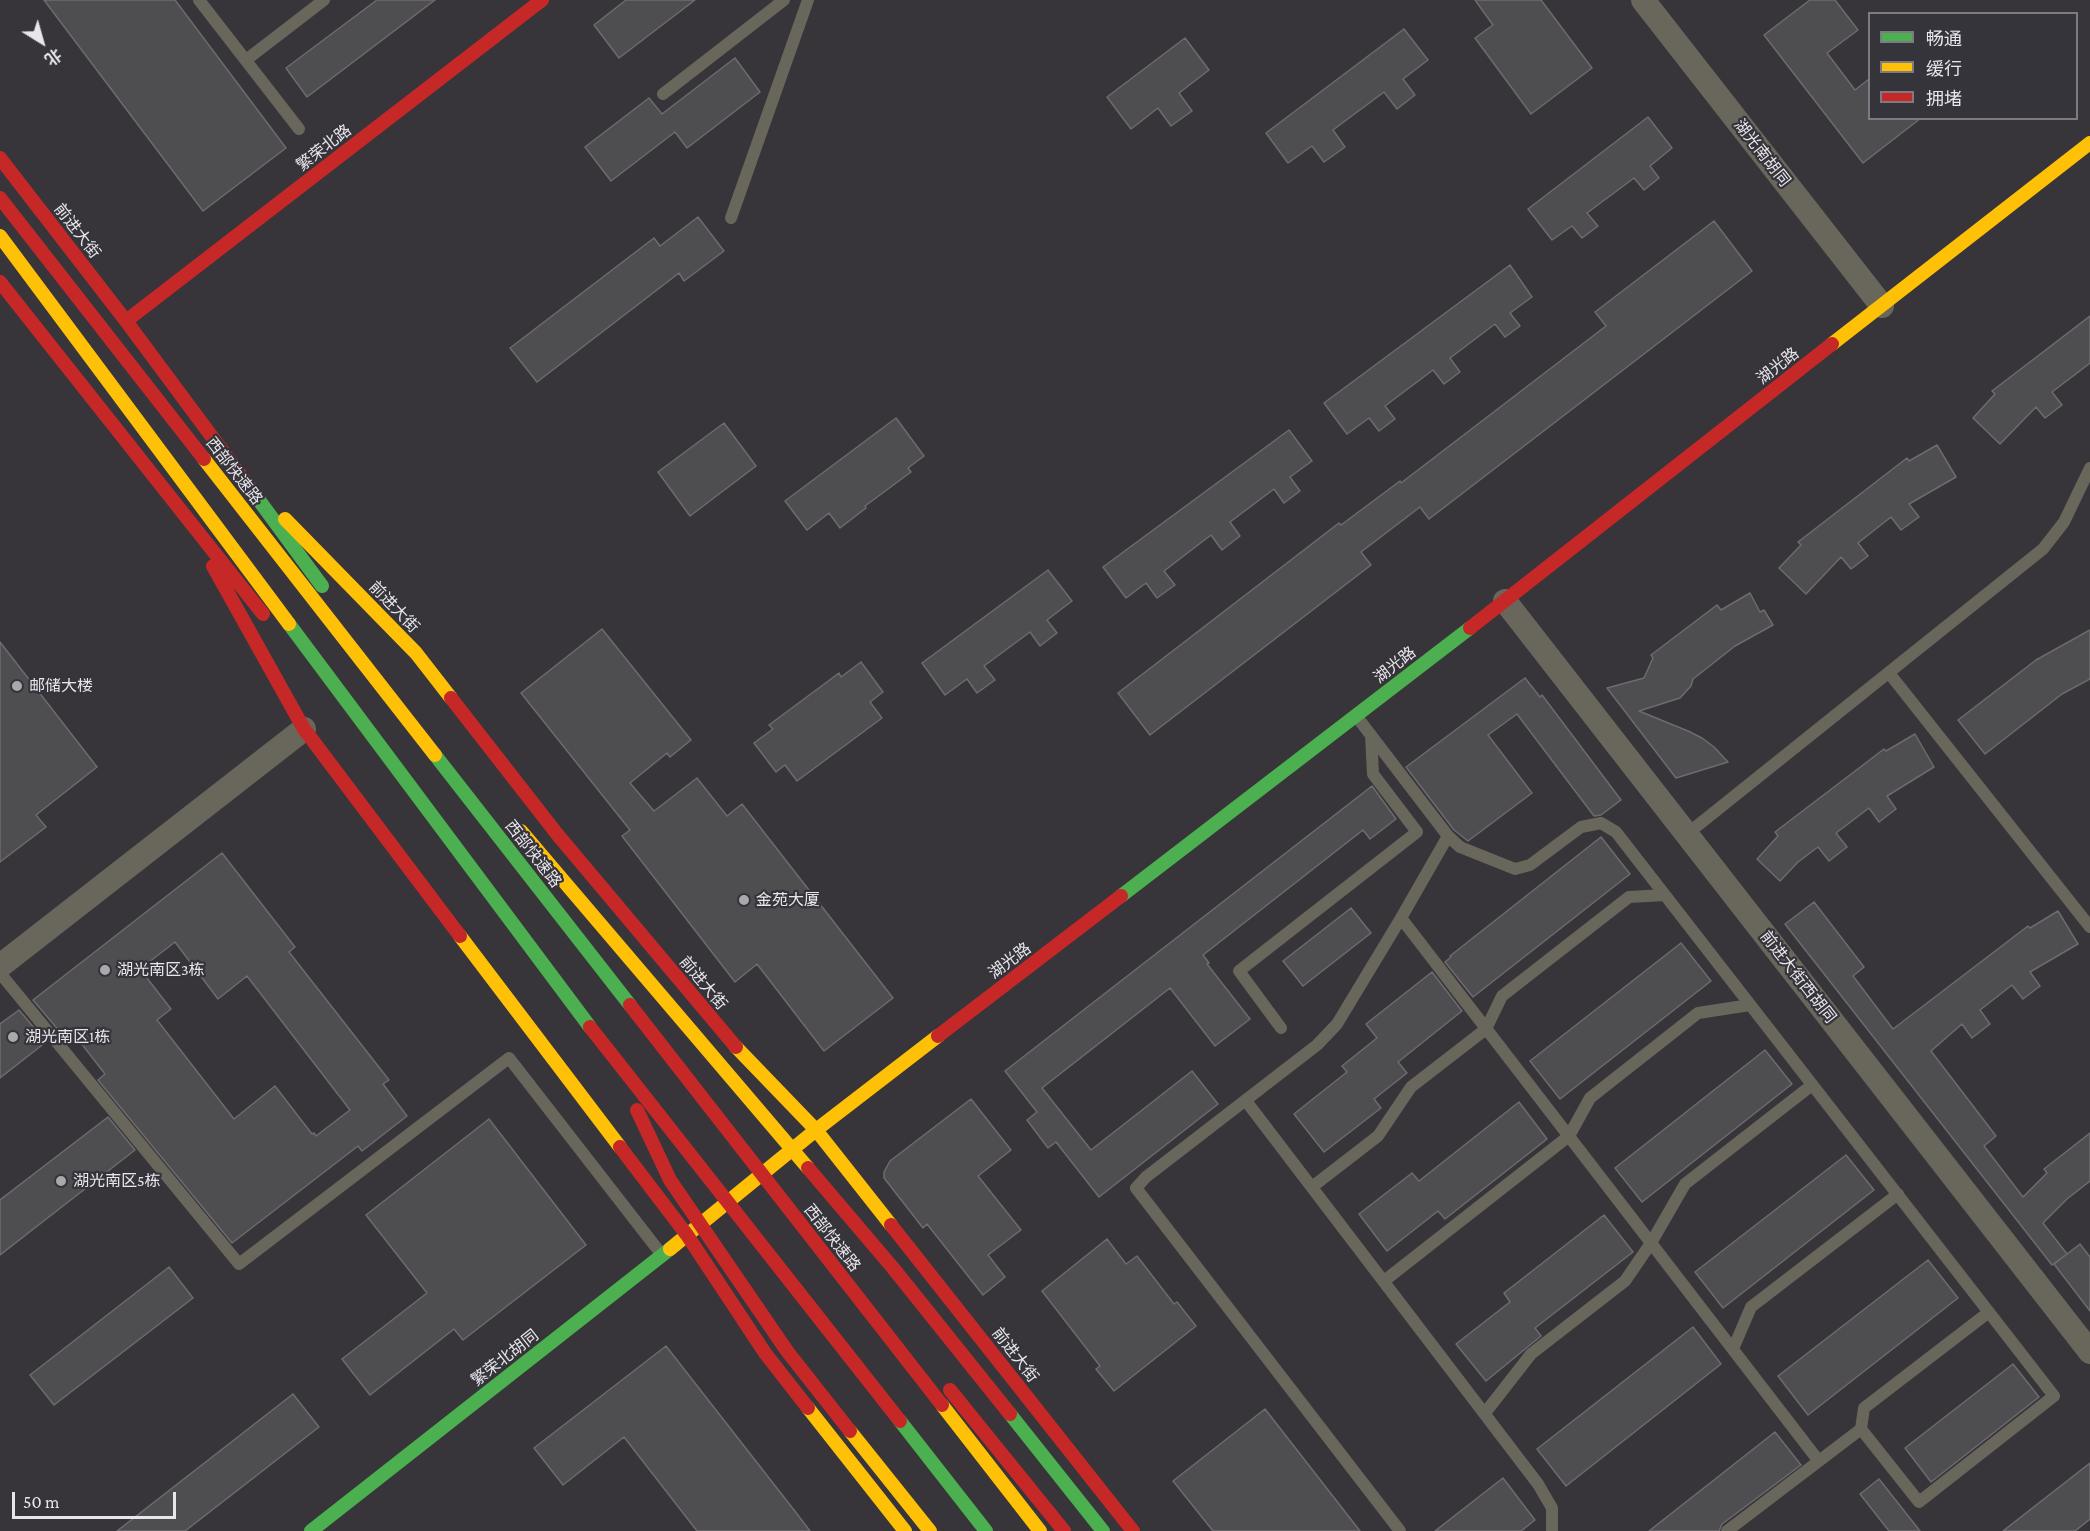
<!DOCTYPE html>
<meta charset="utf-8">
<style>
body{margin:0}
#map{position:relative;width:2090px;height:1531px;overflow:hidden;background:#37353a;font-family:"Crimson Pro","Noto Sans SC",serif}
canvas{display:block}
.legend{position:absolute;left:1868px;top:12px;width:210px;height:108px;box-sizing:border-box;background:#36343b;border:2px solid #7d7b81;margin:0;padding:8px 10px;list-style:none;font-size:18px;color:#e8e6eb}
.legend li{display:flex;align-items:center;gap:12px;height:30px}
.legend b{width:30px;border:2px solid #7d7b81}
.north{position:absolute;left:12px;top:12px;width:60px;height:60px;-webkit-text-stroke:4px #36343b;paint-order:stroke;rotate:143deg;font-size:16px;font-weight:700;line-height:24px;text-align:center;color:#e8e6eb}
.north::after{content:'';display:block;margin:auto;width:21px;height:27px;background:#e8e6eb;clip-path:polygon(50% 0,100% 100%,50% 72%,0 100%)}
.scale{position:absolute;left:12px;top:1492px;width:164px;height:27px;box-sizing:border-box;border:3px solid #e8e6eb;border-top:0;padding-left:8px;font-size:18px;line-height:21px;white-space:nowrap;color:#e8e6eb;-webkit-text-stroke:4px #36343b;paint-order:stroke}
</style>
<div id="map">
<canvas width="2090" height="1531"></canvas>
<ul class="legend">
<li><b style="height:8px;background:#4caf50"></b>畅通</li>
<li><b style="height:8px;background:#ffc107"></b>缓行</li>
<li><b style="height:8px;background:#c62828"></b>拥堵</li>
</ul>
<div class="north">北</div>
<div class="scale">50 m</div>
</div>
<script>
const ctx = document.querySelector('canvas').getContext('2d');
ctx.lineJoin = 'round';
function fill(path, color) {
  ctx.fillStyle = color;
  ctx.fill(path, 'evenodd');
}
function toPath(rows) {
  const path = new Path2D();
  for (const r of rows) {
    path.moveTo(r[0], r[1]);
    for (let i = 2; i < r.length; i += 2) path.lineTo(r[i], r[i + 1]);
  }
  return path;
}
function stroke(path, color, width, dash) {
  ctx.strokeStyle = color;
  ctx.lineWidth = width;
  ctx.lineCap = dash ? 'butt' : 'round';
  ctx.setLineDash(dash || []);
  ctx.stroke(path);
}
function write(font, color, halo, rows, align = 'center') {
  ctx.font = font + ' "Crimson Pro","Noto Sans SC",serif';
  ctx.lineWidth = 4.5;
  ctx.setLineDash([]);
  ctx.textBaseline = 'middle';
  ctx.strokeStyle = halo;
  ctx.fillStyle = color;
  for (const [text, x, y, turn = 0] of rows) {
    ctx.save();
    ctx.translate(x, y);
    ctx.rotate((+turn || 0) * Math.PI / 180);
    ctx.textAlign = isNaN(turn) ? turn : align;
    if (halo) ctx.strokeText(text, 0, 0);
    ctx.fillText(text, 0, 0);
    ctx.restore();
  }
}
const building = toPath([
 [44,0,175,0,286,148,203,211,44,0],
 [377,0,435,0,307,97,286,68,377,0],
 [626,0,695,0,619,58,594,25,626,0],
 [1475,0,1541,0,1592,68,1531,114,1475,38,1493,25,1475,0],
 [1810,0,1835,0,1858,30,1827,53,1855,90,1869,79,1869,118,1921,118,1863,163,1764,35,1810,0],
 [1404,29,1428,60,1403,79,1415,95,1397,109,1384,92,1333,130,1345,147,1324,162,1312,146,1288,163,1266,133,1404,29],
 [1185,38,1209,70,1179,93,1192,111,1171,126,1158,108,1131,129,1107,97,1185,38],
 [735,58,760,92,687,148,675,132,611,181,585,147,649,98,662,114,735,58],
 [1648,117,1672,148,1650,166,1659,178,1644,190,1634,178,1587,213,1598,226,1582,238,1572,226,1552,240,1528,209,1648,117],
 [698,217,724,251,684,281,679,273,537,382,510,348,654,238,660,246,698,217],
 [1714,221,1752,271,1429,519,1420,507,1361,552,1371,565,1150,735,1118,693,1339,523,1341,525,1400,481,1401,483,1606,326,1595,312,1714,221],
 [1510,265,1532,297,1510,313,1520,326,1505,337,1495,324,1450,358,1460,372,1444,384,1433,370,1385,406,1395,419,1379,431,1369,418,1347,434,1324,403,1510,265],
 [2090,316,2090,363,2052,392,2062,405,2045,418,2036,407,2000,444,1973,418,1995,394,1992,391,2090,316],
 [896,418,924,456,908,468,911,472,865,506,866,508,840,528,829,513,807,530,785,501,896,418],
 [724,423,756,466,690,516,658,472,724,423],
 [1289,430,1312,461,1290,477,1300,491,1284,503,1274,489,1230,522,1240,536,1222,550,1211,535,1164,571,1175,585,1157,598,1146,583,1126,598,1103,567,1289,430],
 [1937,445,1956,477,1909,504,1919,517,1901,530,1891,517,1858,543,1868,556,1851,569,1841,557,1806,594,1779,568,1801,545,1798,542,1907,458,1909,461,1937,445],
 [1048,570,1072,601,1047,620,1057,633,1040,646,1030,632,984,666,995,680,977,693,967,679,945,695,922,663,1048,570],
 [1750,593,1760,612,1764,610,1773,625,1735,646,1693,679,1691,686,1680,698,1639,711,1688,731,1702,738,1714,747,1728,762,1676,778,1607,688,1644,678,1653,658,1651,655,1717,605,1721,610,1750,593],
 [602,629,691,740,670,757,667,753,630,783,654,811,697,778,727,816,742,804,893,998,824,1051,757,964,735,982,622,836,630,830,521,693,602,629],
 [2090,630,2090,679,2062,694,1985,754,1958,720,2036,660,2090,630],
 [0,642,97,767,36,815,46,827,0,862,0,642],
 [861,662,883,692,870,702,882,718,797,781,785,765,776,772,754,743,773,729,769,725,839,673,841,677,861,662],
 [1525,678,1540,697,1542,695,1621,800,1601,815,1594,816,1517,714,1488,735,1532,793,1468,841,1454,830,1406,767,1525,678],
 [1915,734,1934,767,1887,796,1896,809,1879,822,1869,808,1836,833,1847,847,1829,861,1818,847,1798,862,1780,881,1757,859,1778,836,1775,832,1884,749,1886,751,1915,734],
 [1372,786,1396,819,1370,839,1363,830,1203,955,1209,963,1207,964,1250,1019,1215,1046,1170,988,1042,1088,1091,1150,1192,1071,1218,1104,1099,1197,1056,1142,1048,1148,1027,1120,1037,1112,1005,1071,1372,786],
 [1601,837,1630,874,1473,997,1445,962,1451,957,1450,956,1601,837],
 [222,853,295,947,289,952,389,1080,383,1084,407,1116,362,1151,358,1146,232,1243,98,1080,105,1074,74,1034,66,1039,33,1000,222,853],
 [175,942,218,999,247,976,350,1110,316,1136,314,1133,312,1134,275,1086,234,1119,157,1020,171,1009,140,969,175,942],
 [1814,902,1864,967,1853,976,1893,1029,2028,926,2030,928,2058,911,2078,944,2030,972,2040,986,2023,999,2012,985,1980,1010,1990,1024,1972,1038,1962,1024,1931,1051,1996,1136,1984,1146,2023,1197,2047,1173,2044,1169,2090,1133,2090,1181,2067,1199,2043,1223,2067,1254,2052,1265,1785,924,1814,902],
 [1351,908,1371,933,1303,986,1283,961,1351,908],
 [1681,943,1711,981,1560,1099,1530,1061,1681,943],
 [1432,972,1462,1011,1398,1062,1407,1073,1374,1099,1381,1108,1324,1152,1294,1114,1347,1072,1342,1066,1377,1038,1366,1024,1432,972],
 [19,1010,46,1042,0,1078,0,1024,19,1010],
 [1765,1050,1792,1084,1642,1202,1615,1168,1765,1050],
 [971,1099,1011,1150,978,1176,1021,1230,988,1255,1005,1277,983,1295,927,1224,923,1228,888,1183,884,1178,884,1172,890,1161,971,1099],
 [1519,1102,1547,1139,1445,1219,1438,1211,1387,1251,1359,1214,1412,1173,1419,1181,1519,1102],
 [108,1117,135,1150,0,1255,0,1200,108,1117],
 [489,1119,586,1245,463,1340,454,1329,370,1395,342,1359,427,1293,366,1215,489,1119],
 [1846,1155,1874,1190,1723,1308,1695,1272,1846,1155],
 [1604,1215,1633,1252,1535,1328,1541,1336,1486,1381,1456,1344,1510,1302,1504,1293,1604,1215],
 [1107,1239,1126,1264,1137,1256,1174,1304,1177,1302,1196,1326,1114,1391,1096,1369,1100,1366,1042,1291,1107,1239],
 [2080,1244,2090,1257,2090,1311,2054,1264,2080,1244],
 [1928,1260,1958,1298,1808,1415,1778,1376,1928,1260],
 [169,1267,193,1298,54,1405,30,1375,169,1267],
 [1693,1327,1721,1364,1566,1486,1537,1449,1693,1327],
 [666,1346,794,1510,810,1531,697,1531,624,1437,563,1485,534,1448,666,1346],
 [2013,1364,2039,1397,1931,1482,1905,1448,2013,1364],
 [293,1394,319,1427,185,1531,117,1531,293,1394],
 [1265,1409,1360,1531,1213,1531,1173,1481,1265,1409],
 [1775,1432,1801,1465,1722,1524,1719,1531,1649,1531,1775,1432],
 [2090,1463,2090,1519,2075,1531,2003,1531,2090,1463],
 [1503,1478,1535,1520,1521,1531,1435,1531,1503,1478],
 [1879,1479,1920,1531,1889,1531,1860,1494,1879,1479]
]);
const lane = toPath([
 [199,0,299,129],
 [246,60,324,0],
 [663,94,784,0],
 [731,218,808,0],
 [1889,673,2090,927],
 [1357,717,1448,836,1460,847,1515,869,1530,865,1581,827,1601,823,1616,832,2054,1396,1919,1502,1861,1429,1727,1531],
 [1687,834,2043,549,2064,522,2090,468],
 [1401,918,1818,1460],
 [0,973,239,1264,509,1058,662,1255],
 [1281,1028,1239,971,1417,832,1373,774,1371,735],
 [1246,1101,1538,1484,1552,1508,1552,1531],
 [1312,1187,1378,1136,1411,1087,1486,1029,1502,996,1629,897,1665,895],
 [1384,1281,1569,1136,1590,1098,1698,1013,1750,1005],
 [1733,1349,1751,1307,1898,1194],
 [1485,1413,1531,1354,1625,1281,1651,1243,1685,1184,1812,1085],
 [1861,1429,1864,1408,1989,1312],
 [1400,1531,1136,1188,1146,1177,1317,1045,1337,1024,1401,918,1448,836]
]);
const street = toPath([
 [1643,0,1882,306],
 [1505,601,2090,1352],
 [0,966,304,729]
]);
const fast = toPath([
 [250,488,322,586],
 [1121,896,1470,628],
 [311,1531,670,1249]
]);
const slow = toPath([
 [1832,344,2090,143],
 [285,519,416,653,451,698],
 [460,936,620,1147],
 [736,1047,816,1130,891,1225],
 [670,1249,816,1130,938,1036],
 [808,1408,905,1531]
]);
const jam = toPath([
 [0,158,126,321,250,488],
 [0,282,263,614],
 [126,321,542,0],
 [213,566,304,729,460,936],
 [1470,628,1832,344],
 [451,698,557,834,736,1047],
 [938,1036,1121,896],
 [620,1147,687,1235,765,1353,808,1408],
 [891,1225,1133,1531],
 [950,1390,1064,1531]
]);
const fastBridge = toPath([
 [289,624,590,1027],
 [435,755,630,1005],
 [1010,1414,1103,1531],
 [900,1421,986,1531]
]);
const slowBridge = toPath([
 [0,236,289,624],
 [204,459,435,755],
 [521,831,808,1168],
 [942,1405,1040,1531],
 [850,1431,930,1531]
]);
const jamBridge = toPath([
 [0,198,204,459],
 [630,1005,942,1405],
 [590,1027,900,1421],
 [637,1110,670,1180,787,1351,850,1431],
 [808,1168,893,1268,1010,1414]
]);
const markers = [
 [17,686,6,"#aaa8ad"],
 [744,900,6,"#aaa8ad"],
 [105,970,6,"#aaa8ad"],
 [13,1037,6,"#aaa8ad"],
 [61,1181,6,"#aaa8ad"]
];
const streetNames = [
 ["繁荣北路",324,148,-38],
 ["湖光南胡同",1762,153,52],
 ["前进大街",77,231,52],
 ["湖光路",1778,366,-38],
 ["西部快速路",234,471,52],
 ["前进大街",394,607,46],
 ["湖光路",1395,665,-38],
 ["西部快速路",533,854,52],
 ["湖光路",1010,961,-37],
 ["前进大街西胡同",1798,977,52],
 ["前进大街",703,983,50],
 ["西部快速路",832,1238,52],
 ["前进大街",1015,1355,52],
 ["繁荣北胡同",505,1358,-38]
];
const poiNames = [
 ["邮储大楼",29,686],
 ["金苑大厦",756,900],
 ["湖光南区3栋",117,970],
 ["湖光南区1栋",25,1037],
 ["湖光南区5栋",73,1181]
];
fill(building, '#4e4d50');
stroke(building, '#6d6b70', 1.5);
stroke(lane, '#69675c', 12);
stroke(street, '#69675c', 24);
stroke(fast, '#4caf50', 14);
stroke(slow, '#ffc107', 14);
stroke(jam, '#c62828', 14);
stroke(fastBridge, '#4caf50', 14);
stroke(slowBridge, '#ffc107', 14);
stroke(jamBridge, '#c62828', 14);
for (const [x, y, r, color] of markers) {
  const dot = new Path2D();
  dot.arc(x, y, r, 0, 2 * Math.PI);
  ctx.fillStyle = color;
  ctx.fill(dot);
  stroke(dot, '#36343b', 2);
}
write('16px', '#e8e6eb', '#36343b', streetNames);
write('16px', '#e8e6eb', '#36343b', poiNames, 'left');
</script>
